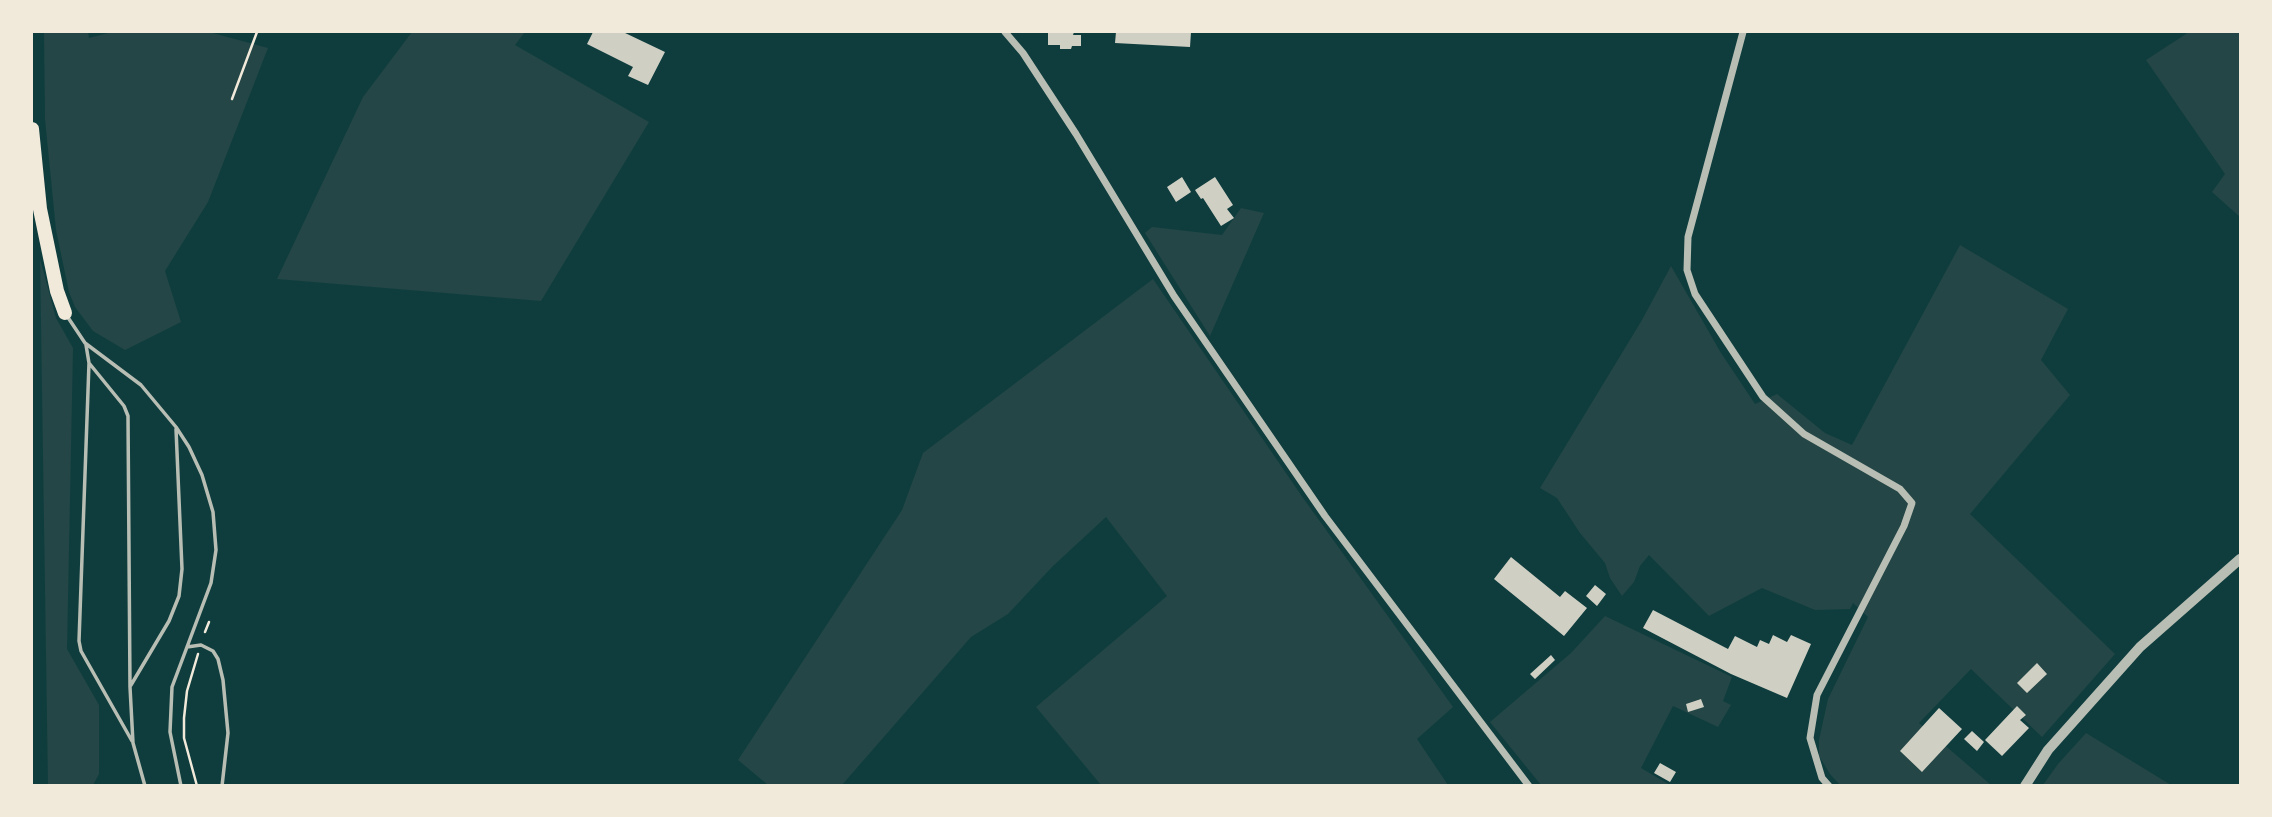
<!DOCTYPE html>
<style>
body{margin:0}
#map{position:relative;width:2272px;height:817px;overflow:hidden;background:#0f3d3e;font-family:"Playfair Display",serif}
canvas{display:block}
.frame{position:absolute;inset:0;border:33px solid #f1e9da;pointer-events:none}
</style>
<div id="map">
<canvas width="2272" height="817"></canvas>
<div class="frame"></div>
</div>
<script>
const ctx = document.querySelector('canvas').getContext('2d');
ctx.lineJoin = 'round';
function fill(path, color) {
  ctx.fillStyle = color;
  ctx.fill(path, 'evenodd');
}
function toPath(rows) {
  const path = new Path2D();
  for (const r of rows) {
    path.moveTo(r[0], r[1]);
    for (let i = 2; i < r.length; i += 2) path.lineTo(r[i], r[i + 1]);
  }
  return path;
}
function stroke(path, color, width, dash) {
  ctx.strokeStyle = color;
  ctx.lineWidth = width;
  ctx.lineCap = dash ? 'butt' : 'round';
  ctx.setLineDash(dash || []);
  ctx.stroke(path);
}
const green = toPath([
 [44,32,88,32,89,38,112,32,209,32,268,48,208,202,165,271,181,322,125,350,93,331,75,307,69,292,56,230,45,119],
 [412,32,525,32,515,45,649,122,541,301,277,279,363,97],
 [2189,32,2240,32,2240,217,2212,192,2225,174,2146,60],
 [1241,208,1264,213,1210,336,1145,233,1152,227,1222,235],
 [1960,245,2068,309,2041,360,2070,395,1970,514,2115,654,2042,737,1971,669,1919,723,1991,785,1840,785,1830,774,1819,756,1819,740,1828,699,1868,617,1853,603,1850,609,1815,610,1762,588,1709,616,1649,555,1640,566,1634,582,1622,596,1610,578,1605,563,1580,533,1557,498,1540,488,1642,320,1671,266,1721,353,1755,404,1777,394,1825,433,1852,445],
 [40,259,56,318,73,348,67,649,99,705,99,774,93,785,48,785],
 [1153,279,1301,495,1453,707,1417,739,1448,785,1101,785,1036,707,1167,596,1106,517,1052,567,1008,614,971,637,842,785,768,785,738,760,902,510,923,453],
 [1605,616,1732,677,1723,701,1731,705,1718,727,1673,706,1641,768,1670,785,1541,785,1490,722,1571,653],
 [2086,733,2171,785,2043,785,2058,764]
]);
const building = toPath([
 [593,32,623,32,665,52,648,85,628,76,633,67,587,44],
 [1048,32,1074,32,1073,35,1081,35,1081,46,1072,46,1071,49,1060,49,1060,45,1048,45],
 [1116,32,1191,32,1190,47,1115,43],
 [1182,177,1191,192,1176,202,1167,187],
 [1215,177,1233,205,1227,209,1234,218,1221,226,1203,198,1201,199,1195,190],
 [1511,557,1560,597,1565,591,1587,608,1564,636,1494,579],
 [1595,585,1606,594,1597,606,1586,596],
 [1653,610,1728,649,1735,636,1757,647,1760,640,1769,644,1773,635,1787,642,1791,635,1811,644,1787,698,1731,674,1643,628],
 [1551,655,1555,660,1535,679,1530,674],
 [2037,663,2047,674,2027,693,2017,683],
 [1701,699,1704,707,1688,712,1686,704],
 [2017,706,2026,715,2020,720,2029,728,2002,756,1985,740],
 [1939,708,1962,729,1922,772,1900,751],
 [1972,731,1984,742,1977,751,1964,739],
 [1660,763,1676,772,1670,782,1654,773]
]);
const path = toPath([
 [232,99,257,32],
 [205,632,209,622],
 [197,786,184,738,184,718,187,691,198,654]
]);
const service = toPath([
 [67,316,85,343,141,385,176,427,189,447,202,475,213,512,216,550,211,583,172,687,170,732,181,786],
 [86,345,89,363,124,406,128,416,130,687,133,743,145,786],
 [89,363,79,641,81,651,132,741],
 [187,647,201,645,213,651,218,659,223,680,228,733,222,786],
 [131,685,169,621,179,596,182,569,176,429]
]);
const minor = toPath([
 [1005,32,1023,53,1076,134,1174,296,1325,516,1529,786],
 [1743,32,1688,237,1687,270,1695,294,1763,397,1804,434,1900,489,1912,503,1904,526,1817,695,1810,738,1822,778,1829,786]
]);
const tertiary = toPath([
 [2025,786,2048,750,2140,647,2240,559]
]);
const motorway = toPath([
 [32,129,40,209,57,291,65,313]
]);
fill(green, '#244646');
fill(building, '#cfcfc3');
stroke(path, '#f1e9da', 2.5);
stroke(service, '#b8beb3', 3.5);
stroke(minor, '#b8beb3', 7);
stroke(tertiary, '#b8beb3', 10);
stroke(motorway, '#f1e9da', 14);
</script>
